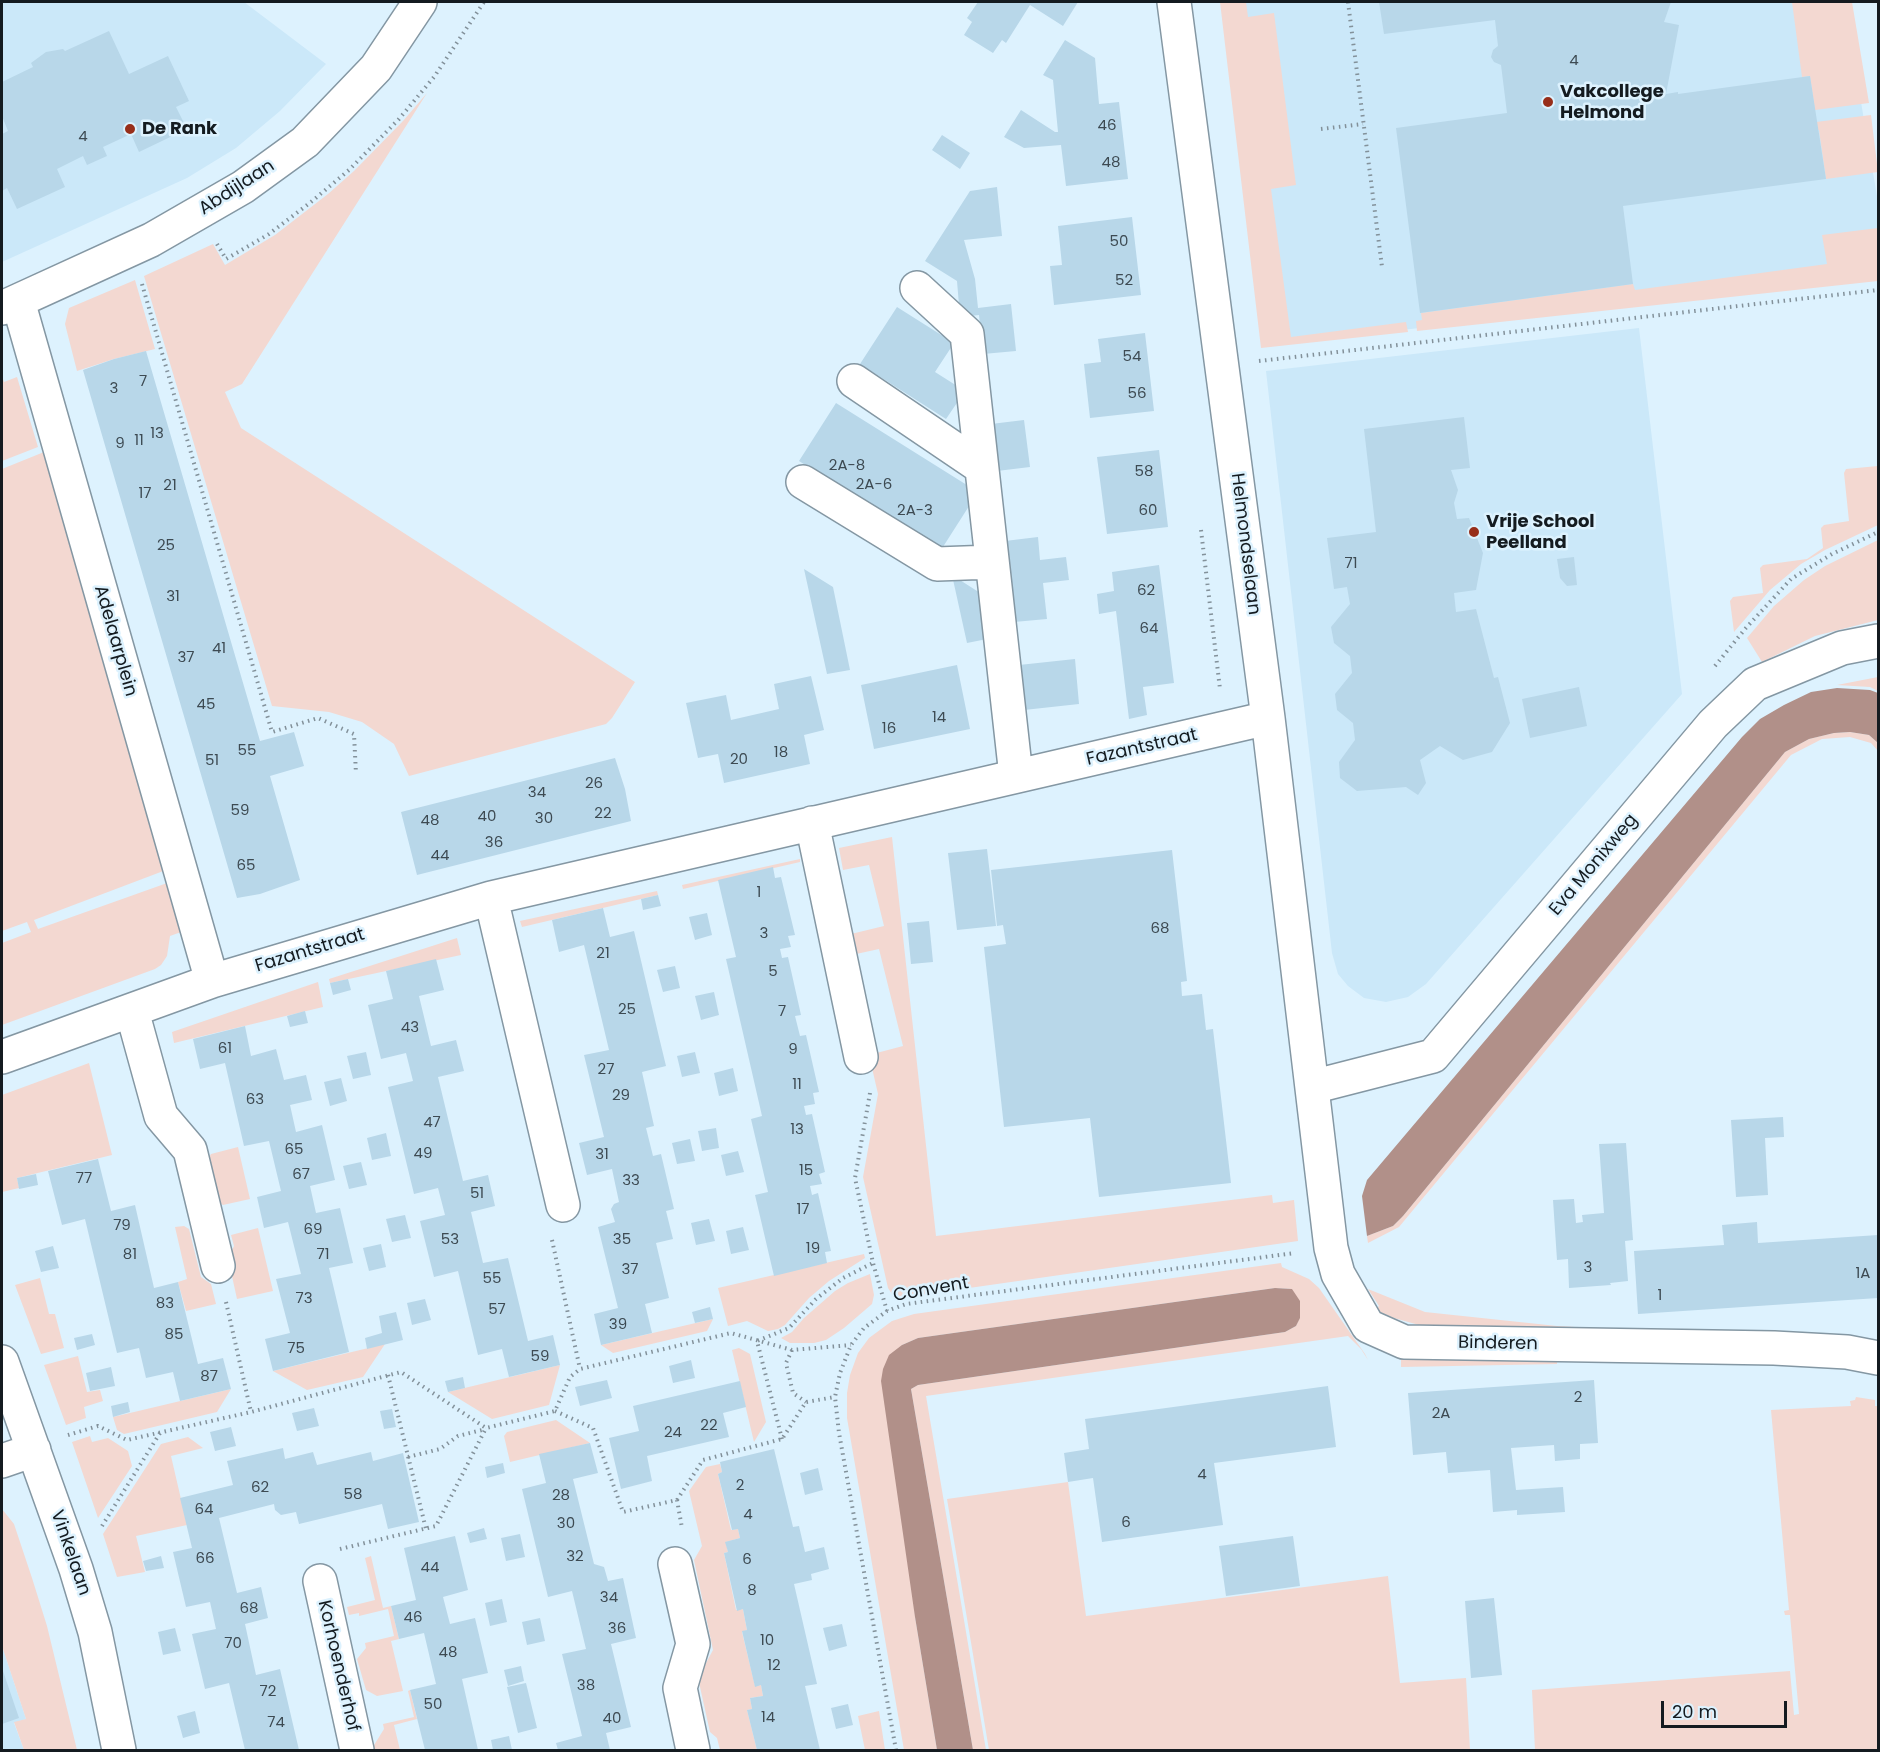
<!DOCTYPE html>
<style>
body{margin:0}
#map{position:relative;width:1880px;height:1752px;overflow:hidden;background:#ddf2fe;font-family:Poppins,sans-serif}
canvas{display:block}
.frame{position:absolute;inset:0;border:3px solid #141b20;pointer-events:none}
.scale{position:absolute;left:1661px;top:1701px;width:126px;height:27px;box-sizing:border-box;border:3px solid #141b20;border-top:0;padding-left:8px;font-size:18px;line-height:21px;white-space:nowrap;color:#141b20;-webkit-text-stroke:4px #ddf2fe;paint-order:stroke}
</style>
<div id="map">
<canvas width="1880" height="1752"></canvas>
<div class="frame"></div>
<div class="scale">20 m</div>
</div>
<script>
const ctx = document.querySelector('canvas').getContext('2d');
ctx.lineJoin = 'round';
function fill(path, color) {
  ctx.fillStyle = color;
  ctx.fill(path, 'evenodd');
}
function toPath(rows) {
  const path = new Path2D();
  for (const r of rows) {
    path.moveTo(r[0], r[1]);
    for (let i = 2; i < r.length; i += 2) path.lineTo(r[i], r[i + 1]);
  }
  return path;
}
function stroke(path, color, width, dash) {
  ctx.strokeStyle = color;
  ctx.lineWidth = width;
  ctx.lineCap = dash ? 'butt' : 'round';
  ctx.setLineDash(dash || []);
  ctx.stroke(path);
}
function write(font, color, halo, rows, align = 'center') {
  ctx.font = font + ' Poppins,sans-serif';
  ctx.lineWidth = 5;
  ctx.setLineDash([]);
  ctx.textBaseline = 'middle';
  ctx.strokeStyle = halo;
  ctx.fillStyle = color;
  for (const [text, x, y, turn = 0] of rows) {
    ctx.save();
    ctx.translate(x, y);
    ctx.rotate((+turn || 0) * Math.PI / 180);
    ctx.textAlign = isNaN(turn) ? turn : align;
    if (halo) ctx.strokeText(text, 0, 0);
    ctx.fillText(text, 0, 0);
    ctx.restore();
  }
}
const built = toPath([
 [2,2,244,2,326,64,280,111,236,148,187,178,2,262],
 [1222,2,1844,2,1878,202,1878,278,1264,345],
 [1639,328,1682,694,1426,984,1408,997,1386,1002,1364,998,1348,986,1338,974,1332,953,1266,371],
 [2,1646,26,1719,14,1723,24,1750,2,1750]
]);
const green = toPath([
 [1220,2,1246,2,1248,17,1274,13,1296,185,1271,189,1291,337,1406,322,1408,332,1261,348],
 [1792,2,1852,2,1869,103,1815,110,1810,76,1802,77],
 [427,93,242,384,225,392,241,428,635,682,612,718,606,724,409,776,394,744,362,722,329,712,272,706,144,276,213,244,225,265,275,235,328,194,354,171,403,121],
 [1871,115,1878,172,1826,179,1819,130,1818,130,1816,122],
 [1878,228,1878,281,1417,331,1416,321,1422,320,1421,313,1633,284,1635,290,1827,264,1822,235],
 [135,280,155,349,114,359,77,371,65,324,69,308],
 [2,376,4,382,17,377,38,447,2,461],
 [44,452,166,870,34,920,38,929,170,882,184,931,170,936,167,956,161,965,155,969,2,1025,2,943,31,932,27,922,2,931,2,469],
 [1878,466,1878,525,1825,550,1801,564,1770,590,1734,632,1730,601,1733,597,1763,593,1760,568,1763,565,1807,559,1823,548,1821,528,1824,525,1849,521,1844,473,1846,469],
 [1878,540,1878,620,1815,636,1762,662,1747,638,1774,606,1804,580,1825,566],
 [1878,677,1878,691,1870,687,1837,685],
 [1850,732,1869,735,1878,743,1878,751,1871,743,1850,737,1822,739,1791,755,1399,1227,1368,1243,1367,1236,1393,1226,1403,1216,1785,752,1809,739,1834,733],
 [892,837,936,1236,1272,1195,1273,1203,1294,1200,1298,1241,899,1298,894,1297,888,1288,863,1177,878,1094,869,1055,903,1046,879,949,847,956,851,934,884,926,869,865,843,870,839,848],
 [800,859,800,862,683,889,682,885],
 [657,891,658,895,522,927,520,921],
 [457,938,461,955,330,983,329,979],
 [318,982,323,1007,174,1043,172,1032],
 [89,1063,112,1155,17,1178,19,1188,2,1192,2,1095],
 [238,1147,250,1199,223,1205,214,1199,206,1163,211,1154],
 [184,1226,189,1229,201,1277,211,1284,216,1304,186,1311,178,1282,187,1279,175,1227],
 [258,1228,273,1291,237,1299,228,1258,234,1246,231,1235],
 [864,1254,865,1258,829,1281,809,1298,785,1325,778,1329,768,1331,747,1321,728,1326,718,1288],
 [1281,1263,1282,1267,1309,1279,1319,1288,1365,1354,1368,1360,1361,1349,1348,1336,926,1396,986,1750,973,1750,911,1389,918,1385,1285,1332,1296,1326,1300,1317,1292,1289,1275,1288,918,1338,902,1345,915,1617,937,1750,904,1750,847,1418,847,1393,850,1375,858,1353,869,1338,892,1321,914,1314],
 [870,1274,874,1295,872,1304,844,1328,826,1340,814,1343,790,1343,781,1338,792,1332,804,1318,835,1291,848,1283],
 [40,1278,49,1314,55,1314,64,1348,41,1354,15,1285],
 [1368,1289,1425,1312,1557,1326,1613,1329,1483,1331,1419,1325,1394,1318,1375,1310,1379,1306],
 [713,1319,707,1331,613,1353,601,1345],
 [385,1344,363,1377,307,1390,273,1371],
 [739,1348,750,1354,766,1422,754,1442,732,1350],
 [1401,1355,1557,1359,1557,1364,1401,1367],
 [78,1356,87,1392,100,1390,103,1401,84,1407,86,1418,66,1425,44,1365],
 [560,1365,549,1405,492,1419,448,1392],
 [231,1389,217,1412,124,1434,117,1430,113,1417],
 [1856,1397,1875,1400,1875,1406,1878,1406,1878,1750,1535,1750,1532,1690,1790,1671,1794,1715,1799,1714,1790,1615,1785,1615,1784,1611,1789,1610,1771,1410,1851,1406,1850,1401,1855,1400],
 [556,1420,590,1443,510,1462,504,1436,507,1432],
 [90,1436,92,1442,108,1438,128,1451,132,1466,98,1518,72,1442],
 [188,1437,203,1448,171,1456,187,1525,136,1536,145,1572,117,1577,103,1534,161,1444],
 [720,1464,722,1472,718,1474,731,1530,738,1529,740,1538,726,1542,728,1552,724,1553,736,1610,743,1609,747,1630,742,1632,755,1686,761,1685,763,1696,750,1698,752,1709,747,1710,757,1750,720,1750,717,1738,710,1732,698,1678,713,1650,694,1560,702,1546,689,1491,706,1467],
 [1068,1482,1086,1616,1388,1576,1400,1683,1466,1678,1470,1750,989,1750,947,1499],
 [2,1509,14,1524,32,1578,47,1626,77,1750,24,1750,14,1722,26,1719,2,1646],
 [371,1556,383,1608,391,1606,399,1639,391,1641,403,1691,377,1696,366,1690,357,1659,366,1648,365,1643,394,1636,388,1609,359,1616,359,1613,349,1615,347,1607,375,1600,365,1558],
 [410,1690,417,1719,394,1725,400,1750,371,1750,384,1729,383,1724,414,1717,408,1691],
 [879,1711,885,1750,865,1750,858,1716]
]);
const water = toPath([
 [1837,688,1870,690,1878,693,1878,743,1869,735,1850,732,1834,733,1809,739,1785,752,1403,1216,1393,1226,1367,1236,1362,1196,1367,1180,1742,737,1760,719,1784,705,1811,692],
 [1275,1288,1292,1289,1300,1301,1300,1318,1296,1326,1285,1332,918,1385,911,1389,973,1750,937,1750,915,1617,881,1381,883,1369,889,1355,902,1345,918,1338]
]);
const building = toPath([
 [978,2,1078,2,1063,26,1030,5,1006,43,1002,40,993,53,964,35,972,22,967,18],
 [1379,2,1671,2,1664,22,1679,25,1666,94,1678,92,1678,94,1810,76,1826,179,1623,206,1633,284,1420,313,1396,128,1507,113,1501,65,1494,62,1491,57,1493,50,1498,46,1495,20,1384,34],
 [109,31,129,74,168,56,189,101,176,107,187,129,139,152,131,134,103,147,107,156,87,165,83,156,57,169,65,187,17,209,7,188,2,191,2,134,8,131,2,116,2,82,33,67,31,63,46,52,63,49,65,51],
 [1065,40,1095,58,1099,104,1119,102,1128,179,1066,186,1061,145,1024,148,1004,137,1021,110,1055,132,1058,132,1053,80,1043,75],
 [942,135,970,153,960,169,932,150],
 [997,187,1002,236,964,240,975,279,978,308,1011,304,1016,351,983,354,979,315,960,317,957,281,925,261,970,191],
 [1132,217,1141,295,1054,305,1050,266,1062,265,1058,226],
 [897,307,954,343,935,372,965,391,946,419,860,364],
 [1145,333,1154,411,1090,418,1084,364,1101,362,1098,339],
 [146,351,260,741,294,732,304,766,270,776,300,880,260,894,237,898,83,370,114,359],
 [836,403,978,492,941,550,799,461],
 [1464,417,1470,468,1451,470,1458,490,1454,503,1457,519,1469,518,1483,553,1476,590,1454,593,1456,612,1476,609,1494,678,1498,677,1510,723,1492,752,1463,760,1440,746,1420,760,1426,783,1418,795,1406,787,1357,791,1340,778,1339,762,1355,740,1353,723,1337,710,1335,694,1352,673,1350,656,1334,643,1331,627,1350,604,1347,587,1334,589,1327,538,1376,532,1364,429],
 [1024,420,1030,467,997,471,991,424],
 [1159,450,1168,527,1107,534,1097,457],
 [1038,537,1040,560,1066,557,1069,580,1043,583,1047,619,1014,622,1005,541],
 [1574,557,1577,585,1567,586,1560,578,1557,559],
 [1159,565,1174,683,1143,687,1147,715,1129,719,1116,611,1099,614,1097,594,1114,591,1112,572],
 [804,569,833,587,850,670,827,674],
 [952,575,988,598,992,638,967,643],
 [1075,659,1079,704,1024,710,1019,665],
 [957,665,970,729,874,749,861,685],
 [811,676,824,730,804,735,810,764,724,783,718,754,698,758,686,703,726,695,731,720,779,709,774,684],
 [1579,687,1587,726,1530,738,1522,699],
 [615,758,625,789,631,821,417,875,401,812],
 [987,849,996,926,957,930,948,853],
 [1172,850,1187,981,1181,982,1182,996,1202,994,1206,1030,1213,1029,1231,1183,1099,1197,1090,1118,1004,1127,984,947,1006,944,1003,925,997,926,991,870],
 [773,867,775,878,781,877,795,935,788,936,791,947,780,949,782,958,788,957,801,1015,795,1016,800,1036,806,1035,819,1092,813,1093,815,1104,804,1106,806,1115,812,1114,825,1172,819,1174,822,1184,810,1186,812,1195,818,1193,831,1251,825,1252,827,1263,774,1276,755,1195,768,1192,751,1119,762,1116,726,959,736,957,718,880],
 [658,895,661,906,643,910,641,899],
 [603,908,610,937,634,931,659,1037,666,1066,642,1072,654,1126,646,1128,653,1156,661,1154,674,1209,666,1211,673,1239,656,1243,669,1298,645,1304,652,1333,601,1345,594,1314,618,1308,598,1227,615,1222,611,1209,614,1204,619,1202,612,1169,587,1175,579,1143,604,1137,584,1055,609,1050,584,945,559,952,552,920],
 [707,913,712,935,695,940,689,917],
 [929,921,933,962,911,964,907,923],
 [436,959,444,990,419,996,431,1046,456,1040,464,1071,438,1077,463,1181,488,1175,495,1206,471,1212,483,1263,508,1258,528,1341,553,1335,560,1365,509,1377,502,1349,478,1355,458,1271,434,1277,420,1221,445,1215,438,1188,414,1194,388,1087,413,1081,406,1053,381,1059,368,1005,393,999,386,971],
 [675,966,680,988,663,992,657,970],
 [348,979,351,990,333,995,330,983],
 [714,992,719,1015,701,1020,695,996],
 [305,1011,308,1023,290,1027,287,1016],
 [245,1026,251,1056,276,1049,284,1080,306,1075,312,1100,290,1105,296,1132,322,1125,335,1180,310,1186,316,1213,340,1208,353,1263,329,1268,349,1352,273,1371,265,1339,290,1333,276,1279,301,1274,288,1222,264,1228,257,1197,281,1191,269,1141,244,1146,225,1063,200,1069,193,1039],
 [366,1052,371,1075,353,1079,347,1056],
 [695,1052,700,1073,682,1077,677,1056],
 [733,1068,738,1091,719,1096,714,1073],
 [341,1078,347,1101,330,1106,324,1082],
 [1783,1117,1784,1137,1765,1138,1768,1195,1736,1197,1731,1120],
 [716,1128,719,1148,702,1151,698,1131],
 [386,1133,391,1156,372,1160,367,1138],
 [690,1139,695,1161,677,1164,672,1143],
 [1626,1143,1633,1240,1625,1241,1628,1281,1610,1283,1611,1285,1569,1288,1568,1259,1557,1260,1553,1200,1574,1199,1576,1223,1583,1222,1582,1215,1604,1213,1599,1144],
 [738,1151,744,1172,726,1176,721,1155],
 [98,1159,111,1211,135,1205,154,1288,178,1282,198,1364,223,1358,231,1389,180,1401,173,1372,146,1378,139,1348,117,1353,85,1219,62,1225,48,1171],
 [361,1162,367,1185,349,1189,343,1166],
 [36,1174,38,1185,19,1189,17,1178],
 [405,1215,411,1238,392,1242,386,1219],
 [709,1219,715,1241,696,1245,691,1223],
 [1757,1222,1758,1243,1878,1235,1878,1298,1638,1314,1634,1251,1724,1245,1722,1225],
 [743,1227,749,1250,731,1254,726,1231],
 [381,1244,386,1267,369,1271,363,1248],
 [53,1246,59,1268,41,1272,35,1251],
 [425,1299,431,1320,412,1325,407,1303],
 [710,1307,713,1319,695,1323,692,1312],
 [396,1312,403,1340,367,1349,365,1338,382,1333,379,1316],
 [92,1334,95,1345,77,1350,74,1338],
 [691,1360,695,1378,673,1383,669,1366],
 [111,1367,115,1386,90,1391,86,1373],
 [463,1377,465,1388,448,1392,445,1381],
 [607,1380,612,1398,580,1406,575,1387],
 [1594,1380,1598,1443,1580,1444,1580,1459,1555,1461,1554,1445,1511,1448,1516,1490,1563,1487,1565,1512,1517,1515,1517,1510,1493,1512,1490,1470,1448,1473,1446,1452,1413,1455,1408,1393],
 [740,1381,746,1407,723,1413,729,1437,647,1456,652,1481,621,1489,609,1438,639,1431,633,1406],
 [1328,1386,1336,1447,1214,1463,1223,1525,1102,1542,1093,1478,1068,1482,1064,1453,1089,1449,1085,1419],
 [128,1402,130,1412,113,1417,111,1406],
 [314,1408,319,1426,297,1431,292,1413],
 [392,1409,396,1427,384,1429,380,1411],
 [231,1427,236,1446,215,1451,210,1432],
 [590,1443,598,1473,573,1479,594,1564,604,1567,608,1581,623,1578,636,1638,611,1644,631,1727,606,1733,610,1750,558,1750,556,1743,582,1736,562,1654,586,1649,572,1591,548,1597,522,1489,546,1483,539,1454],
 [283,1448,285,1459,313,1452,317,1465,371,1452,373,1461,403,1453,419,1522,388,1529,382,1504,299,1524,296,1512,281,1515,275,1510,274,1504,219,1518,237,1593,261,1587,268,1618,245,1624,256,1675,280,1669,299,1750,245,1750,229,1683,205,1689,192,1634,216,1629,210,1602,186,1607,173,1552,192,1548,180,1498,233,1485,227,1461],
 [774,1449,793,1527,799,1526,805,1552,824,1547,829,1569,811,1574,812,1580,794,1584,817,1684,805,1686,820,1750,757,1750,747,1710,752,1709,750,1698,763,1696,761,1685,755,1687,742,1631,747,1630,743,1609,737,1611,724,1553,728,1552,725,1542,740,1538,738,1529,732,1530,718,1474,722,1472,720,1462],
 [503,1463,505,1473,487,1478,485,1467],
 [818,1468,823,1490,805,1495,800,1473],
 [484,1528,487,1539,470,1543,467,1533],
 [520,1534,525,1557,506,1561,501,1538],
 [455,1536,468,1590,443,1597,450,1624,475,1618,488,1673,462,1679,478,1750,425,1750,410,1690,436,1684,424,1633,399,1639,391,1606,416,1600,404,1548],
 [1293,1536,1300,1586,1226,1596,1219,1546],
 [161,1556,164,1568,146,1571,143,1561],
 [1494,1598,1502,1675,1471,1678,1465,1601],
 [502,1599,507,1622,490,1626,485,1603],
 [540,1618,545,1641,527,1645,522,1622],
 [842,1624,847,1646,829,1651,823,1628],
 [175,1628,181,1651,163,1655,158,1632],
 [521,1666,524,1681,508,1686,504,1670],
 [2,1668,19,1718,2,1724],
 [526,1683,537,1728,518,1733,507,1687],
 [848,1704,853,1725,836,1729,831,1708],
 [195,1711,200,1733,183,1738,177,1716],
 [509,1736,512,1750,493,1750,491,1740]
]);
const path = toPath([
 [1348,2,1382,267],
 [1321,129,1363,124],
 [217,244,226,259,269,234,311,202,349,170,399,119,434,77,484,2],
 [142,284,272,732,318,718,354,734,356,774],
 [1259,361,1878,290],
 [1201,530,1220,689],
 [1715,666,1745,629,1791,579,1832,554,1878,532],
 [870,1093,855,1178,873,1263,887,1311],
 [552,1240,580,1369],
 [226,1302,251,1412],
 [792,1350,786,1363,793,1393,806,1402],
 [388,1375,426,1529],
 [555,1411,593,1428,623,1512,677,1500,682,1528],
 [68,1435,98,1426,127,1440,251,1412,401,1372,486,1428,555,1411,570,1377,580,1369,731,1333,792,1350,851,1345],
 [782,1439,757,1341,789,1328,816,1299,843,1278,873,1263],
 [408,1457,440,1449,458,1436,486,1429],
 [677,1500,703,1460,782,1439,806,1402,835,1397],
 [102,1526,160,1433],
 [340,1549,436,1526,486,1428],
 [896,1750,839,1433,835,1397,840,1373,851,1345,864,1328,887,1311,906,1304,1295,1253]
]);
const minor = toPath([
 [1174,2,1268,718,1331,1248,1338,1274,1368,1326,1404,1342,1774,1348,1847,1352,1878,1358],
 [917,288,967,334,1016,776],
 [18,301,212,981],
 [2,308,151,240,243,187,305,142,376,68,420,2],
 [854,381,981,467],
 [803,482,937,564,992,562],
 [812,823,861,1057],
 [491,898,563,1205],
 [132,1011,161,1116,190,1150,218,1266],
 [2,1057,212,981,491,898,1268,718],
 [1312,1087,1433,1056,1713,724,1755,684,1842,648,1878,641],
 [2,1362,76,1569,95,1632,119,1750],
 [2,1461,34,1450],
 [675,1564,693,1644,680,1688,693,1750],
 [320,1581,357,1750]
]);
const markers = [
 [1548,102,6,"#972e1a"],
 [130,129,6,"#972e1a"],
 [1474,532,6,"#972e1a"]
];
const numberNames = [
 ["4",1574,61],
 ["46",1107,126],
 ["4",83,137],
 ["48",1111,163],
 ["50",1119,242],
 ["52",1124,281],
 ["54",1132,357],
 ["7",143,382],
 ["3",114,389],
 ["56",1137,394],
 ["13",157,434],
 ["11",139,441],
 ["9",120,444],
 ["2A-8",847,466],
 ["58",1144,472],
 ["2A-6",874,485],
 ["21",170,486],
 ["17",145,494],
 ["2A-3",915,511],
 ["60",1148,511],
 ["25",166,546],
 ["71",1351,564],
 ["62",1146,591],
 ["31",173,597],
 ["64",1149,629],
 ["41",219,649],
 ["37",186,658],
 ["45",206,705],
 ["14",939,718],
 ["16",889,729],
 ["55",247,751],
 ["18",781,753],
 ["20",739,760],
 ["51",212,761],
 ["26",594,784],
 ["34",537,793],
 ["59",240,811],
 ["22",603,814],
 ["40",487,817],
 ["30",544,819],
 ["48",430,821],
 ["36",494,843],
 ["44",440,856],
 ["65",246,866],
 ["1",759,893],
 ["68",1160,929],
 ["3",764,934],
 ["21",603,954],
 ["5",773,972],
 ["25",627,1010],
 ["7",782,1012],
 ["43",410,1028],
 ["61",225,1049],
 ["9",793,1050],
 ["27",606,1070],
 ["11",797,1085],
 ["29",621,1096],
 ["63",255,1100],
 ["47",432,1123],
 ["13",797,1130],
 ["65",294,1150],
 ["49",423,1154],
 ["31",602,1155],
 ["15",806,1171],
 ["67",301,1175],
 ["77",84,1179],
 ["33",631,1181],
 ["51",477,1194],
 ["17",803,1210],
 ["79",122,1226],
 ["69",313,1230],
 ["53",450,1240],
 ["35",622,1240],
 ["19",813,1249],
 ["81",130,1255],
 ["71",323,1255],
 ["3",1588,1268],
 ["37",630,1270],
 ["1A",1863,1274],
 ["55",492,1279],
 ["1",1660,1296],
 ["73",304,1299],
 ["83",165,1304],
 ["57",497,1310],
 ["39",618,1325],
 ["85",174,1335],
 ["75",296,1349],
 ["59",540,1357],
 ["87",209,1377],
 ["2",1578,1398],
 ["2A",1441,1414],
 ["22",709,1426],
 ["24",673,1433],
 ["4",1202,1475],
 ["2",740,1486],
 ["62",260,1488],
 ["58",353,1495],
 ["28",561,1496],
 ["64",204,1510],
 ["4",748,1515],
 ["6",1126,1523],
 ["30",566,1524],
 ["32",575,1557],
 ["66",205,1559],
 ["6",747,1560],
 ["44",430,1568],
 ["8",752,1591],
 ["34",609,1598],
 ["68",249,1609],
 ["46",413,1618],
 ["36",617,1629],
 ["10",767,1641],
 ["70",233,1644],
 ["48",448,1653],
 ["12",774,1666],
 ["38",586,1686],
 ["72",268,1692],
 ["50",433,1705],
 ["14",768,1718],
 ["40",612,1719],
 ["74",276,1723]
];
const poiNames = [
 ["Vakcollege",1560,92],
 ["Helmond",1560,113],
 ["De Rank",142,129],
 ["Vrije School",1486,522],
 ["Peelland",1486,543]
];
const streetNames = [
 ["Abdijlaan",237,188,-33],
 ["Helmondselaan",1245,544,83],
 ["Adelaarplein",115,641,74],
 ["Fazantstraat",1142,748,-13],
 ["Eva Monixweg",1594,865,-50],
 ["Fazantstraat",310,951,-17],
 ["Convent",931,1290,-10],
 ["Binderen",1498,1344,1],
 ["Vinkelaan",70,1553,71],
 ["Korhoenderhof",338,1666,77]
];
fill(built, '#cbe8f9');
fill(green, '#f3d8d1');
fill(water, '#b19089');
fill(building, '#b8d7e9');
stroke(minor, '#8497a3', 36);
stroke(path, '#83919a', 4, [1.5, 4.5]);
stroke(minor, '#fff', 33);
for (const [x, y, r, color] of markers) {
  const dot = new Path2D();
  dot.arc(x, y, r, 0, 2 * Math.PI);
  ctx.fillStyle = color;
  ctx.fill(dot);
  stroke(dot, '#ddf2fe', 2);
}
write('15px', '#3d4a52', null, numberNames);
write('bold 18px', '#141b20', '#ddf2fe', poiNames, 'left');
write('18px', '#141b20', '#ddf2fe', streetNames);
</script>
